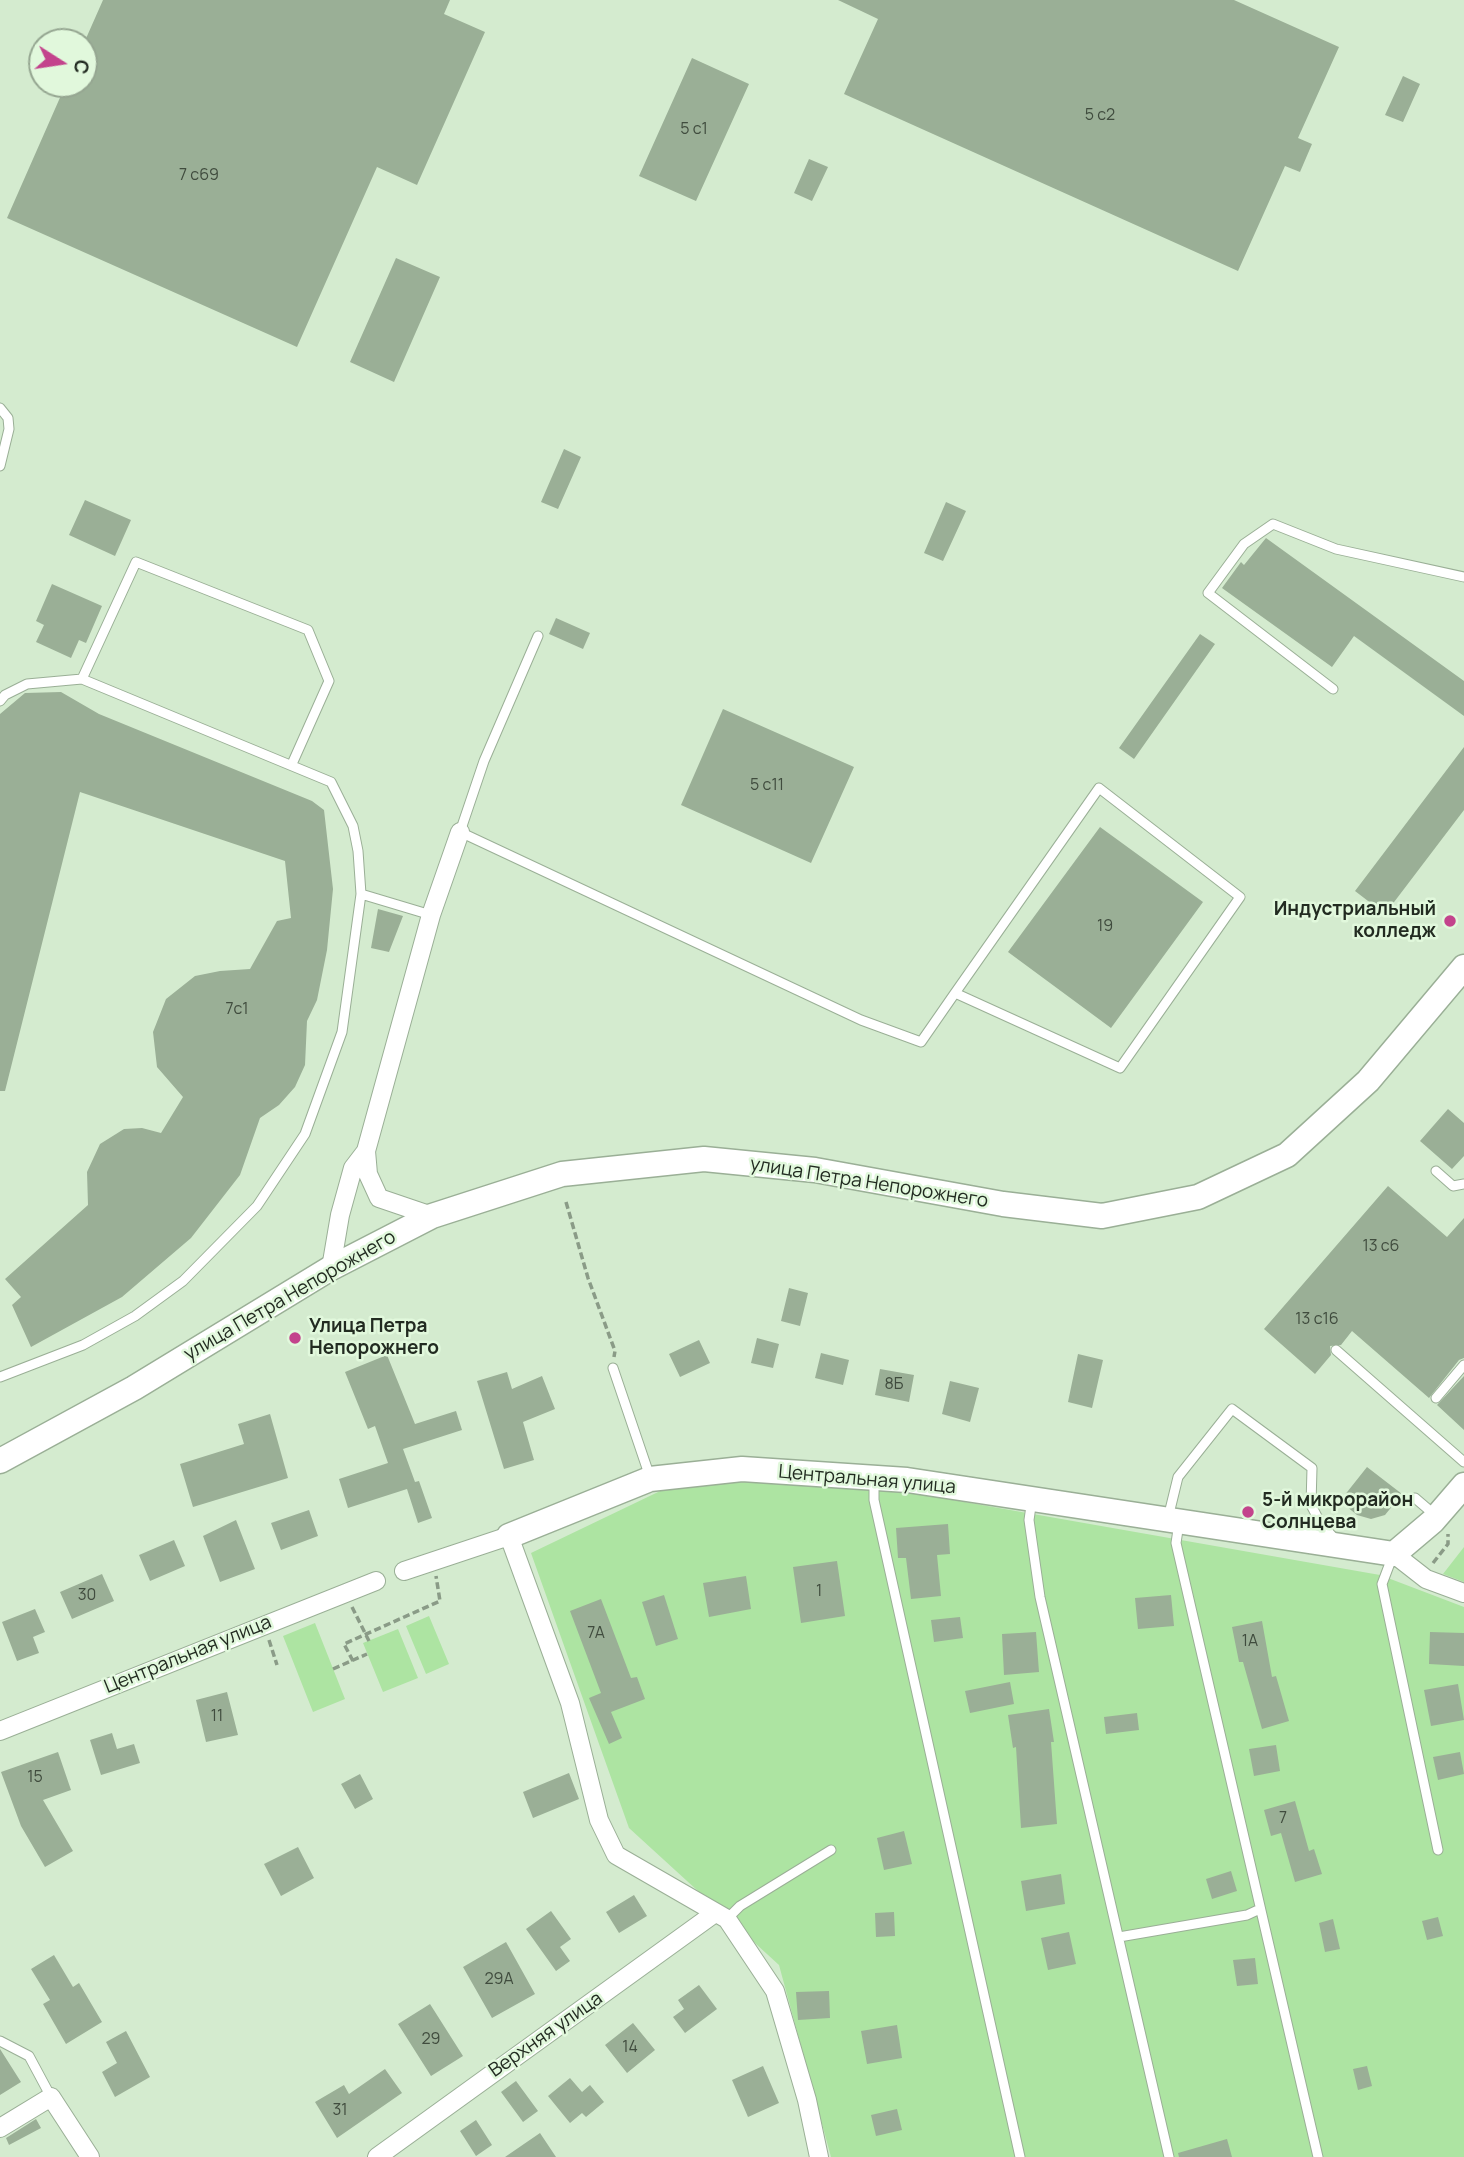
<!DOCTYPE html>
<meta charset="utf-8">
<style>
body{margin:0}
#map{position:relative;width:1464px;height:2157px;overflow:hidden;background:#d4ebcf;font-family:Manrope,sans-serif}
canvas{display:block}
.north{position:absolute;left:28px;top:28px;width:70px;height:70px;box-sizing:border-box;background:#e1f8dc;border:2px solid #95a691;border-radius:50%;rotate:102deg;font-size:19px;font-weight:700;line-height:28px;text-align:center;color:#222b21}
.north::after{content:'';display:block;margin:auto;width:24px;height:32px;background:#c3438c;clip-path:polygon(50% 0,100% 100%,50% 72%,0 100%)}
</style>
<div id="map">
<canvas width="1464" height="2157"></canvas>
<div class="north">С</div>
</div>
<script>
const ctx = document.querySelector('canvas').getContext('2d');
ctx.lineJoin = 'round';
function fill(path, color) {
  ctx.fillStyle = color;
  ctx.fill(path, 'evenodd');
}
function toPath(rows) {
  const path = new Path2D();
  for (const r of rows) {
    path.moveTo(r[0], r[1]);
    for (let i = 2; i < r.length; i += 2) path.lineTo(r[i], r[i + 1]);
  }
  return path;
}
function stroke(path, color, width, dash) {
  ctx.strokeStyle = color;
  ctx.lineWidth = width;
  ctx.lineCap = dash ? 'butt' : 'round';
  ctx.setLineDash(dash || []);
  ctx.stroke(path);
}
function write(font, color, halo, rows, align = 'center') {
  ctx.font = font + ' Manrope,sans-serif';
  ctx.lineWidth = 5;
  ctx.setLineDash([]);
  ctx.textBaseline = 'middle';
  ctx.strokeStyle = halo;
  ctx.fillStyle = color;
  for (const [text, x, y, turn = 0] of rows) {
    ctx.save();
    ctx.translate(x, y);
    ctx.rotate((+turn || 0) * Math.PI / 180);
    ctx.textAlign = isNaN(turn) ? turn : align;
    if (halo) ctx.strokeText(text, 0, 0);
    ctx.fillText(text, 0, 0);
    ctx.restore();
  }
}
const green = toPath([
 [706,1469,902,1491,1380,1575,1464,1607,1464,2157,831,2157,779,1965,629,1828,531,1553],
 [1464,1547,1464,1582,1443,1574],
 [429,1616,449,1664,426,1674,406,1626],
 [315,1623,345,1699,313,1712,283,1636],
 [398,1629,418,1678,383,1692,363,1643]
]);
const building = toPath([
 [103,0,450,0,444,14,485,32,417,185,377,167,297,347,7,218,66,84,84,84,84,43],
 [838,0,1234,0,1339,47,1298,138,1312,144,1300,172,1285,166,1238,271,844,94,878,19],
 [692,58,749,84,696,201,639,176],
 [1403,76,1420,84,1403,122,1385,115],
 [809,159,828,167,812,201,794,193],
 [396,258,440,277,394,382,350,362],
 [564,449,581,457,558,509,541,502],
 [85,500,131,520,115,556,69,535],
 [946,502,966,511,943,561,924,553],
 [1266,538,1464,681,1464,716,1354,636,1332,667,1222,588,1241,562,1244,565],
 [52,584,102,606,86,643,79,640,71,658,36,642,44,625,36,621],
 [556,618,590,633,583,649,549,634],
 [1200,634,1215,644,1134,759,1119,748],
 [61,692,99,714,312,801,324,810,333,889,327,950,317,1000,307,1021,305,1065,295,1087,279,1105,260,1118,240,1175,191,1238,122,1297,31,1347,12,1305,21,1297,5,1279,88,1205,87,1172,100,1144,124,1129,142,1128,161,1133,183,1097,157,1067,153,1032,166,999,195,976,220,971,250,969,277,921,291,918,285,861,80,792,5,1091,0,1091,0,714,25,693],
 [723,709,854,767,811,863,681,805],
 [1464,747,1464,810,1385,914,1355,891],
 [1100,827,1203,902,1111,1028,1008,952],
 [378,909,403,916,389,952,371,948],
 [1448,1109,1464,1123,1464,1156,1452,1169,1420,1141],
 [1388,1186,1447,1237,1464,1218,1464,1358,1459,1360,1429,1398,1352,1331,1341,1345,1330,1346,1331,1355,1315,1374,1264,1329],
 [789,1288,808,1293,800,1326,781,1321],
 [757,1338,779,1344,773,1368,751,1363],
 [699,1340,710,1363,680,1377,669,1354],
 [821,1353,849,1360,843,1385,815,1378],
 [1078,1354,1103,1360,1092,1408,1068,1402],
 [387,1355,415,1424,456,1411,462,1430,403,1449,415,1482,419,1481,432,1518,418,1523,407,1489,348,1508,339,1479,388,1463,375,1426,368,1429,345,1372],
 [880,1369,914,1375,909,1402,875,1395],
 [507,1372,512,1389,542,1376,555,1409,523,1422,534,1460,504,1469,477,1381],
 [1464,1376,1464,1430,1437,1405],
 [950,1381,979,1388,970,1422,942,1414],
 [270,1414,288,1478,193,1507,180,1464,244,1444,238,1424],
 [1367,1467,1402,1494,1385,1515,1371,1519,1357,1515,1340,1501],
 [309,1510,318,1536,281,1550,271,1523],
 [236,1520,255,1569,220,1582,203,1536],
 [948,1524,950,1554,937,1555,941,1596,911,1599,906,1558,898,1558,896,1528],
 [174,1540,185,1566,150,1581,139,1555],
 [837,1561,845,1616,801,1623,793,1567],
 [102,1574,114,1601,72,1619,60,1592],
 [746,1576,751,1609,709,1617,703,1583],
 [664,1595,678,1639,656,1646,642,1602],
 [1171,1595,1174,1626,1138,1629,1135,1598],
 [601,1599,631,1678,637,1677,645,1699,611,1712,622,1738,609,1744,589,1698,601,1693,570,1611],
 [35,1609,45,1632,33,1637,39,1653,17,1661,2,1622],
 [960,1617,963,1638,934,1642,931,1620],
 [1262,1621,1272,1677,1276,1676,1289,1721,1262,1729,1243,1662,1239,1662,1232,1627],
 [1036,1632,1039,1672,1004,1675,1002,1634],
 [1430,1632,1464,1633,1464,1666,1429,1664],
 [1010,1682,1014,1704,970,1713,965,1691],
 [1458,1684,1464,1720,1431,1726,1424,1690],
 [227,1692,238,1735,206,1742,196,1700],
 [1049,1709,1054,1742,1051,1742,1057,1824,1021,1828,1016,1747,1013,1748,1008,1715],
 [1137,1713,1139,1730,1106,1734,1104,1717],
 [112,1733,117,1749,134,1744,140,1763,101,1775,90,1740],
 [1276,1745,1280,1771,1254,1776,1249,1749],
 [58,1752,71,1790,43,1800,73,1851,45,1867,21,1826,1,1772],
 [1460,1752,1464,1774,1438,1780,1433,1757],
 [569,1773,579,1799,533,1818,523,1792],
 [360,1774,373,1799,355,1809,341,1784],
 [1295,1801,1309,1851,1314,1849,1322,1874,1295,1882,1281,1833,1271,1836,1264,1810],
 [904,1831,912,1864,884,1870,877,1838],
 [298,1847,314,1878,281,1896,264,1864],
 [1231,1871,1237,1891,1212,1899,1206,1879],
 [1061,1874,1065,1904,1026,1911,1021,1881],
 [634,1895,647,1916,619,1933,606,1912],
 [551,1911,571,1939,560,1947,570,1961,556,1971,526,1929],
 [894,1912,895,1936,876,1937,875,1913],
 [1438,1917,1443,1936,1427,1940,1422,1921],
 [1333,1919,1340,1949,1325,1952,1319,1923],
 [1069,1932,1076,1964,1048,1970,1041,1938],
 [506,1942,535,1994,492,2018,463,1967],
 [54,1955,73,1987,79,1983,102,2022,66,2044,43,2004,50,2000,31,1969],
 [1255,1958,1258,1984,1237,1986,1233,1960],
 [699,1985,717,2009,685,2033,673,2017,684,2009,678,2000],
 [829,1991,830,2018,798,2020,796,1992],
 [430,2004,463,2056,431,2076,398,2024],
 [633,2023,655,2050,627,2073,605,2045],
 [897,2025,902,2058,867,2064,861,2031],
 [126,2031,150,2077,115,2097,102,2072,117,2063,106,2042],
 [0,2049,21,2082,0,2095],
 [763,2066,779,2103,748,2117,732,2080],
 [1367,2066,1372,2086,1358,2090,1353,2069],
 [385,2069,402,2093,337,2138,315,2102,344,2085,349,2094],
 [570,2078,582,2092,590,2085,604,2102,586,2117,582,2113,570,2123,548,2096],
 [516,2081,538,2111,523,2122,501,2092],
 [897,2109,902,2130,876,2136,871,2115],
 [36,2119,41,2128,9,2145,6,2138],
 [476,2120,492,2145,476,2156,460,2131],
 [540,2133,556,2157,505,2157],
 [1227,2139,1232,2157,1179,2157,1178,2153]
]);
const path = toPath([
 [566,1202,588,1278,615,1351,614,1357],
 [1433,1563,1448,1544,1448,1534],
 [352,1607,369,1641],
 [269,1640,277,1665],
 [353,1661,344,1644,440,1601,436,1576],
 [333,1669,367,1654]
]);
const lane = toPath([
 [0,408,8,418,9,429,0,466],
 [538,636,484,761,460,832,861,1020,921,1042,955,993,1099,788,1240,897,1120,1068,955,993],
 [82,679,136,562,308,630,329,681,292,764],
 [1333,689,1208,593,1244,544,1273,524,1336,549,1464,577],
 [0,701,5,695,27,684,82,679,331,782,353,826,358,851,361,894,342,1032,305,1134,257,1206,183,1281,135,1316,83,1345,0,1377],
 [361,894,431,915],
 [1436,1171,1453,1186,1464,1184],
 [1336,1350,1464,1462],
 [613,1368,650,1477],
 [1436,1398,1464,1365],
 [874,1478,874,1500,1020,2157],
 [1415,1498,1436,1516],
 [1032,1499,1029,1520,1040,1597,1169,2157],
 [1168,1518,1178,1477,1232,1409,1312,1468,1311,1505,1321,1524,1335,1539],
 [1179,1523,1176,1543,1318,2157],
 [1393,1555,1382,1584,1438,1850],
 [727,1919,740,1906,831,1850],
 [1119,1937,1247,1915,1260,1909],
 [0,2041,29,2056,51,2097]
]);
const street = toPath([
 [432,1216,379,1198,368,1174,366,1151,431,915,460,832],
 [331,1268,340,1215,353,1168,366,1151],
 [1394,1554,1426,1579,1464,1593],
 [404,1571,509,1536,570,1703,599,1820,616,1855,727,1919,775,1991,807,2100,819,2157],
 [0,1731,376,1581],
 [0,2128,51,2097,90,2157],
 [377,2157,715,1913]
]);
const secondary = toPath([
 [0,1461,134,1388,331,1268,432,1216,562,1174,704,1159,815,1170,1003,1204,1102,1216,1198,1197,1287,1155,1368,1081,1464,967],
 [509,1536,650,1479,742,1469,907,1480,1394,1554,1433,1521,1464,1485]
]);
const markers = [
 [1450,921,7,"#c3438c"],
 [295,1338,7,"#c3438c"],
 [1248,1512,7,"#c3438c"]
];
const numberNames = [
 ["5 с2",1100,116],
 ["5 с1",694,130],
 ["7 с69",199,176],
 ["5 с11",767,786],
 ["19",1105,927],
 ["7с1",237,1010],
 ["13 c6",1381,1247],
 ["13 c16",1317,1320],
 ["8Б",894,1385],
 ["1",819,1592],
 ["30",87,1596],
 ["7А",596,1634],
 ["1А",1250,1642],
 ["11",217,1717],
 ["15",35,1778],
 ["7",1283,1819],
 ["29А",499,1980],
 ["29",431,2040],
 ["14",630,2048],
 ["31",340,2111]
];
const poiNames = [
 ["Индустриальный",1436,910,"right"],
 ["колледж",1436,932,"right"],
 ["Улица Петра",309,1327],
 ["Непорожнего",309,1349],
 ["5-й микрорайон",1262,1501],
 ["Солнцева",1262,1523]
];
const streetNames = [
 ["улица Петра Непорожнего",869,1183,9],
 ["улица Петра Непорожнего",290,1296,-30],
 ["Центральная улица",867,1480,5],
 ["Центральная улица",188,1655,-22],
 ["Верхняя улица",546,2035,-35]
];
fill(green, '#ade4a2');
fill(building, '#9aaf96');
stroke(lane, '#9aaf96', 11);
stroke(street, '#9aaf96', 20);
stroke(secondary, '#9aaf96', 27);
stroke(path, '#8a9b87', 3.5, [7, 3.5]);
stroke(lane, '#fff', 9);
stroke(street, '#fff', 18);
stroke(secondary, '#fff', 24);
for (const [x, y, r, color] of markers) {
  const dot = new Path2D();
  dot.arc(x, y, r, 0, 2 * Math.PI);
  ctx.fillStyle = color;
  ctx.fill(dot);
  stroke(dot, '#e1f8dc', 2.5);
}
write('16px', '#404c3e', null, numberNames);
write('bold 19px', '#222b21', '#e1f8dc', poiNames, 'left');
write('19px', '#222b21', '#e1f8dc', streetNames);
</script>
